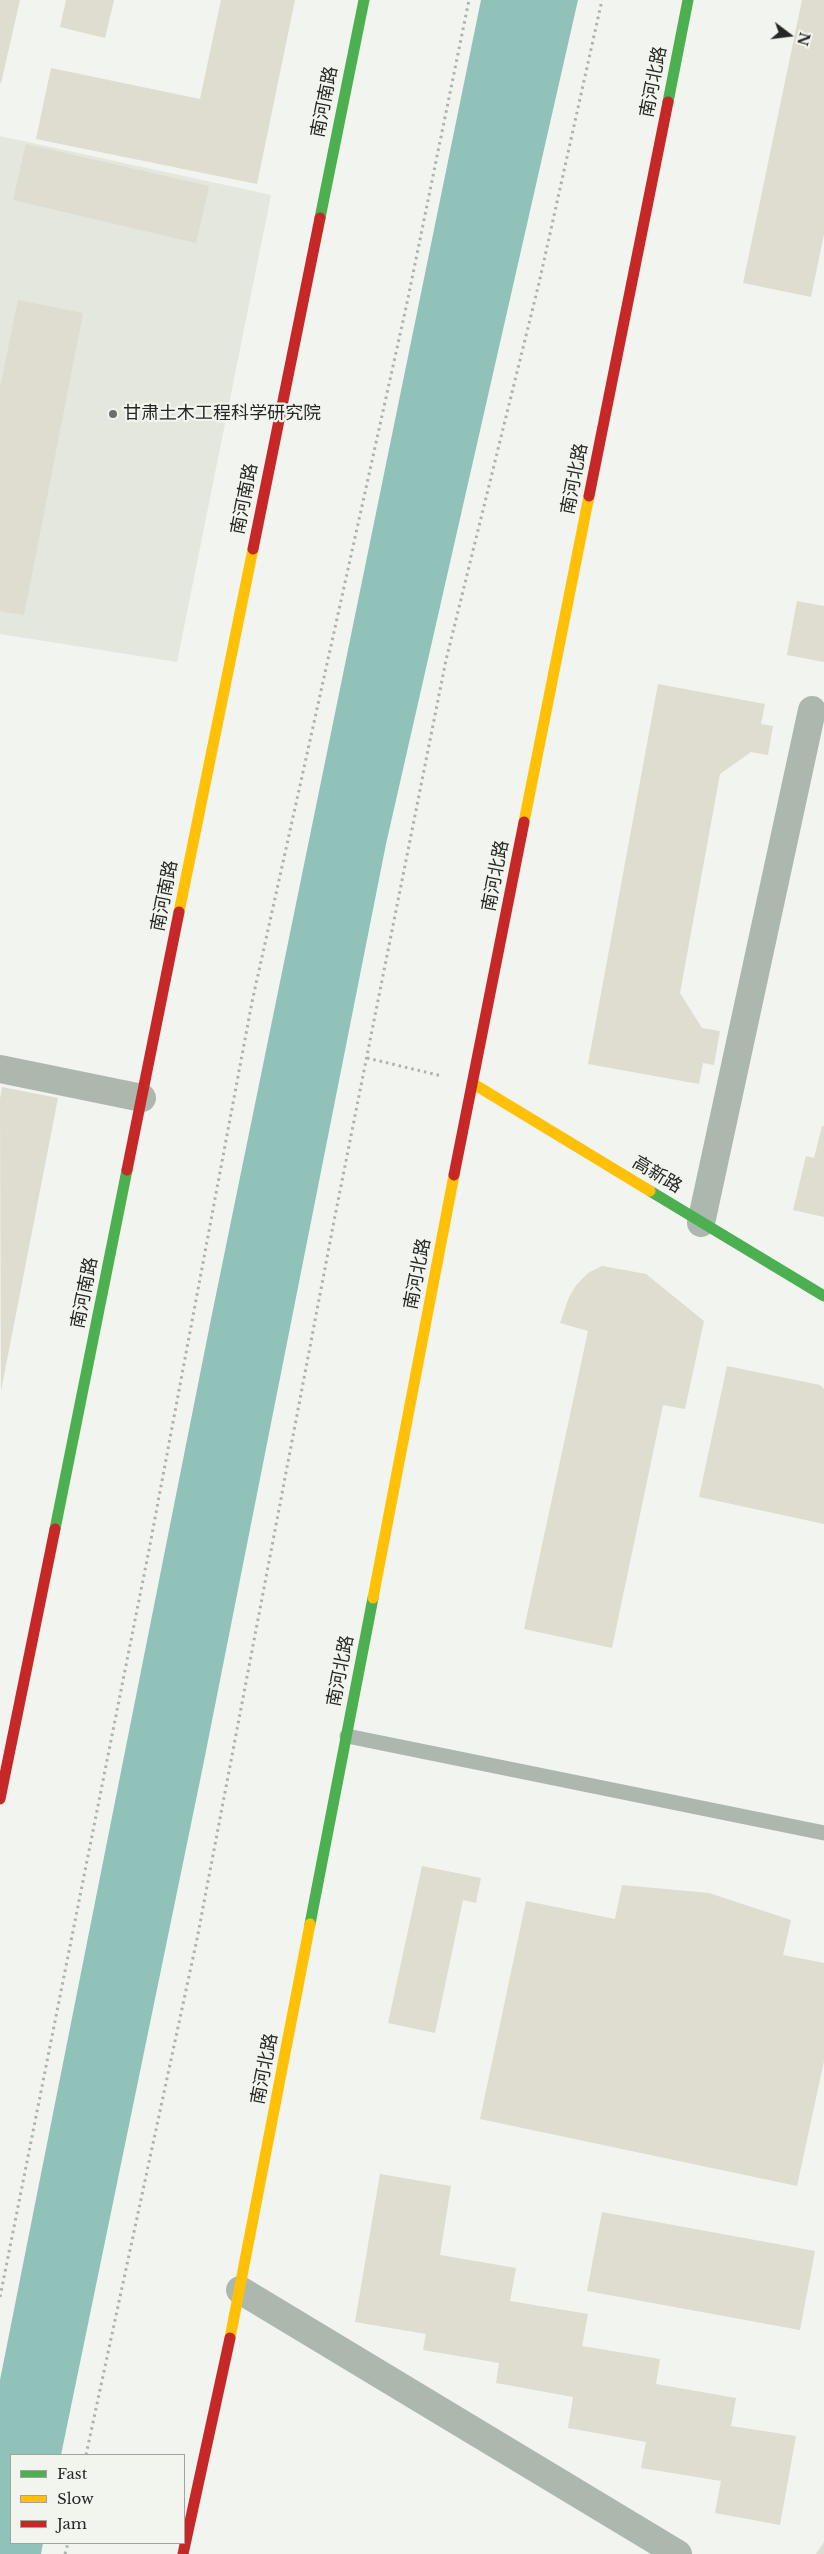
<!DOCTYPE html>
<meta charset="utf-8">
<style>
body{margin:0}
#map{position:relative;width:824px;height:2554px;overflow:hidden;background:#f2f4ef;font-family:"Libre Baskerville",serif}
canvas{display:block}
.legend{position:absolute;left:10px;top:2454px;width:175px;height:90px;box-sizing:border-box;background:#f2f5ee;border:1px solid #a0a39e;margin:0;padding:6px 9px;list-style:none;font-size:15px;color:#262725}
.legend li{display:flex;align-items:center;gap:10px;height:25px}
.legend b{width:25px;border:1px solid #a0a39e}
.north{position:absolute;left:764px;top:10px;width:50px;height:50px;-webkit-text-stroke:4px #f2f5ee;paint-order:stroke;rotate:105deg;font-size:14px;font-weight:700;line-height:20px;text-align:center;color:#262725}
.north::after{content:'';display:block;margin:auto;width:18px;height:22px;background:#262725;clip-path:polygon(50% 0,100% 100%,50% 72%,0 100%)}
</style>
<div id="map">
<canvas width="824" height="2554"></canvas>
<ul class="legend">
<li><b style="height:6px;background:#4caf50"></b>Fast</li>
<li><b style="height:6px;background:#ffc107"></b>Slow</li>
<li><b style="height:6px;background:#c62828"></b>Jam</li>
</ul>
<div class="north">N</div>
</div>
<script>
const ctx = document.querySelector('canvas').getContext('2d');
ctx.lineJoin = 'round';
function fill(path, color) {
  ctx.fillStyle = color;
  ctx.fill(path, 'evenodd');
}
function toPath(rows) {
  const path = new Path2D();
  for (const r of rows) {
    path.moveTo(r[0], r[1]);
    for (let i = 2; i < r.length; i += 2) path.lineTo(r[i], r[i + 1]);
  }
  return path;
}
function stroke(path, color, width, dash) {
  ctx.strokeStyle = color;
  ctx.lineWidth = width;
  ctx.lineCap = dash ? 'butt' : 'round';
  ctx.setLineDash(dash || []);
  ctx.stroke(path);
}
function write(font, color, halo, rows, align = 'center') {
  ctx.font = font + ' "Libre Baskerville","Noto Sans SC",serif';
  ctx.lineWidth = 4.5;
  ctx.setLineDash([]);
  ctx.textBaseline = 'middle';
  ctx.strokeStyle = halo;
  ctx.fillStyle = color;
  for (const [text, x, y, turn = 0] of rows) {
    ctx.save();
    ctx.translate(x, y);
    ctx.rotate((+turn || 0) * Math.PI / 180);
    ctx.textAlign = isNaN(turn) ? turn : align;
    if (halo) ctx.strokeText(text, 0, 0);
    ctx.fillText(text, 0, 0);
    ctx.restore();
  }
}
const built = toPath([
 [0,136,271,195,177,662,0,634]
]);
const water = toPath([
 [481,0,578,0,386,844,203,1766,61,2455,11,2455,11,2543,43,2543,41,2554,0,2554,0,2380,211,1319]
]);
const building = toPath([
 [0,0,20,0,1,83,0,83],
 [66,0,114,0,105,38,60,27],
 [221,0,295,0,257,184,36,139,51,68,200,99],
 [802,0,824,0,824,234,811,297,743,283],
 [26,144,209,186,196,243,13,200],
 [18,300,83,313,24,615,0,611,0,388],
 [797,601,824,606,824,662,787,655],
 [658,684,765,704,761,724,773,726,768,755,751,752,720,774,680,993,702,1028,720,1031,714,1065,703,1063,699,1084,588,1064],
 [2,1087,58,1098,1,1391,0,1099],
 [822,1126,824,1126,824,1217,793,1210,806,1156,814,1158],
 [602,1266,646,1274,704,1321,685,1409,663,1405,612,1648,524,1629,588,1331,560,1323,569,1297,577,1284,588,1273],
 [727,1366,820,1385,824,1389,824,1524,699,1497],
 [422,1866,481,1878,476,1903,463,1900,435,2033,388,2023],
 [622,1885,709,1893,791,1920,783,1955,824,1963,824,2061,797,2186,480,2119,526,1901,615,1919],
 [380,2174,451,2186,440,2255,516,2268,510,2301,588,2314,582,2346,660,2359,656,2384,736,2398,731,2426,796,2436,780,2525,715,2513,721,2481,641,2468,646,2442,568,2428,573,2397,496,2383,499,2363,423,2350,426,2334,355,2322],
 [602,2212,815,2251,800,2330,587,2291],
 [824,2542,824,2554,816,2554]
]);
const path = toPath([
 [367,1058,442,1076],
 [0,2297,149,1550,252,1002,407,303,469,0],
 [86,2455,197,1939,334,1221,446,660,539,283,602,0],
 [65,2554,68,2543]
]);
const lane = toPath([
 [347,1736,824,1833]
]);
const street = toPath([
 [0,1069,142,1098],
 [701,1223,812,710],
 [240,2290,678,2554]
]);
const fast = toPath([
 [668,102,688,0],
 [320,218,364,0],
 [650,1191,824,1296],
 [55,1529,127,1170],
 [310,1924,373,1598]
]);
const slow = toPath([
 [524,822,589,496],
 [179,912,253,549],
 [472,1083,650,1191],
 [373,1598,454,1175],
 [230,2338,310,1924]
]);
const jam = toPath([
 [589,496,668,102],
 [253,549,320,218],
 [127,1170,179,912],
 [454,1175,524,822],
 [0,1799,55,1529],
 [183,2554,230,2338]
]);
const markers = [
 [113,414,5,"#6d6f6c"]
];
const streetNames = [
 ["南河北路",654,82,-79],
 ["南河南路",325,102,-79],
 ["南河北路",575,479,-79],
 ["南河南路",245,499,-79],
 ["南河北路",496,876,-79],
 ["南河南路",165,896,-79],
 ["高新路",657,1175,31],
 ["南河北路",418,1274,-79],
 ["南河南路",85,1293,-79],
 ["南河北路",341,1671,-79],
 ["南河北路",265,2069,-79]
];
const poiNames = [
 ["甘肃土木工程科学研究院",123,414]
];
fill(built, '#e3e7dd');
fill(water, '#90c2ba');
fill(building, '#dfdcd0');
stroke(path, '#abb3ad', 3, [2.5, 4]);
stroke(lane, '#acb8ae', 15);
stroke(street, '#acb8ae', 28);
stroke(fast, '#4caf50', 11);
stroke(slow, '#ffc107', 11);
stroke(jam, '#c62828', 11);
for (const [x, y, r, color] of markers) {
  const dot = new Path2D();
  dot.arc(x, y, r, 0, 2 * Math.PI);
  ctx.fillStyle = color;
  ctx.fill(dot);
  stroke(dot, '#f2f5ee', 2);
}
write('18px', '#262725', '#f2f5ee', streetNames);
write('18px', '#262725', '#f2f5ee', poiNames, 'left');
</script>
